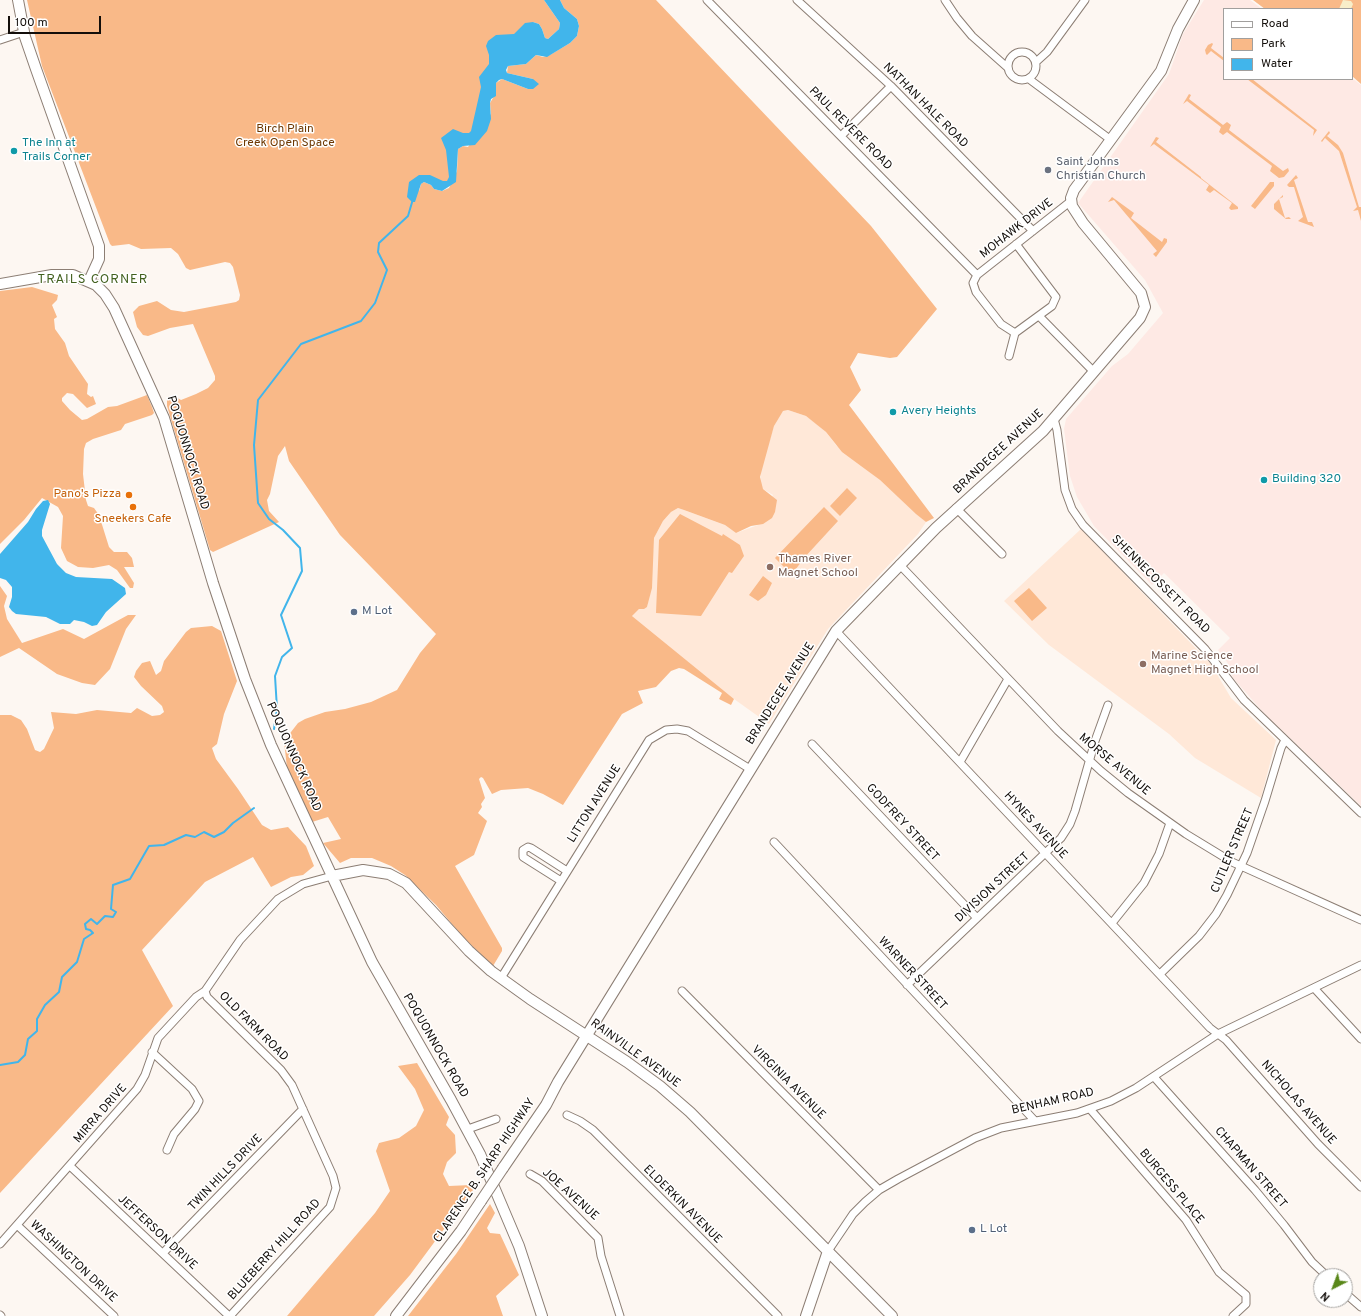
<!DOCTYPE html>
<style>
body{margin:0}
#map{position:relative;width:1361px;height:1316px;overflow:hidden;background:#fdf7f2;font-family:Overpass,sans-serif}
canvas{display:block}
.legend{position:absolute;left:1223px;top:8px;width:130px;height:72px;box-sizing:border-box;background:#fff;border:1px solid #a19f9d;margin:0;padding:5px 7px;list-style:none;font-size:12px;color:#130e0a}
.legend li{display:flex;align-items:center;gap:8px;height:20px}
.legend b{width:20px;border:1px solid #a19f9d}
.north{position:absolute;left:1313px;top:1268px;width:40px;height:40px;box-sizing:border-box;background:#fff;border:1px solid #a19f9d;border-radius:50%;rotate:222deg;font-size:11px;font-weight:700;line-height:16px;text-align:center;color:#130e0a}
.north::after{content:'';display:block;margin:auto;width:14px;height:18px;background:#598719;clip-path:polygon(50% 0,100% 100%,50% 72%,0 100%)}
.scale{position:absolute;left:8px;top:16px;width:93px;height:18px;box-sizing:border-box;border:2px solid #130e0a;border-top:0;padding-left:5px;font-size:12px;line-height:14px;white-space:nowrap;color:#130e0a;-webkit-text-stroke:3px #fff;paint-order:stroke}
</style>
<div id="map">
<canvas width="1361" height="1316"></canvas>
<ul class="legend">
<li><b style="height:5px;background:#fff"></b>Road</li>
<li><b style="height:11px;background:#f9b988"></b>Park</li>
<li><b style="height:11px;background:#41b5eb"></b>Water</li>
</ul>
<div class="north">N</div>
<div class="scale">100 m</div>
</div>
<script>
const ctx = document.querySelector('canvas').getContext('2d');
ctx.lineJoin = 'round';
function fill(path, color) {
  ctx.fillStyle = color;
  ctx.fill(path, 'evenodd');
}
function toPath(rows) {
  const path = new Path2D();
  for (const r of rows) {
    if (r.length === 3) {
      path.moveTo(r[0] + r[2], r[1]);
      path.arc(r[0], r[1], r[2], 0, 2 * Math.PI);
      continue;
    }
    path.moveTo(r[0], r[1]);
    for (let i = 2; i < r.length; i += 2) path.lineTo(r[i], r[i + 1]);
  }
  return path;
}
function stroke(path, color, width, dash) {
  ctx.strokeStyle = color;
  ctx.lineWidth = width;
  ctx.lineCap = dash ? 'butt' : 'round';
  ctx.setLineDash(dash || []);
  ctx.stroke(path);
}
function write(font, color, halo, rows, align = 'center') {
  ctx.font = font + ' Overpass,sans-serif';
  ctx.lineWidth = 3;
  ctx.setLineDash([]);
  ctx.textBaseline = 'middle';
  ctx.strokeStyle = halo;
  ctx.fillStyle = color;
  for (const [text, x, y, turn = 0] of rows) {
    ctx.save();
    ctx.translate(x, y);
    ctx.rotate((+turn || 0) * Math.PI / 180);
    ctx.textAlign = isNaN(turn) ? turn : align;
    if (halo) ctx.strokeText(text, 0, 0);
    ctx.fillText(text, 0, 0);
    ctx.restore();
  }
}
const industrial = toPath([
 [1204,0,1250,0,1262,9,1224,9,1224,79,1352,78,1361,85,1361,806,1263,712,1233,678,1227,662,1218,650,1230,638,1164,573,1152,585,1094,526,1077,497,1070,476,1064,429,1066,419,1112,366,1128,354,1163,313,1145,280,1078,203,1169,74,1183,34]
]);
const built = toPath([
 [788,410,806,416,817,424,826,432,836,445,880,480,926,522,918,534,828,629,769,724,734,699,632,616,639,609,647,607,650,594,654,538,663,521,671,512,678,508,684,510,725,525,736,533,758,525,773,495,763,489,760,485,761,468,774,426,779,415,783,411],
 [1081,529,1211,664,1231,698,1276,740,1261,798,1195,758,1169,734,1049,645,1004,601]
]);
const green = toPath([
 [27,0,544,0,560,23,559,29,548,39,545,38,542,29,539,24,533,22,500,65,481,128,457,142,451,183,418,179,419,191,421,184,424,182,431,185,434,189,442,191,449,188,457,171,458,149,463,146,468,147,491,114,490,103,496,93,496,83,502,79,528,89,533,79,507,73,508,66,526,64,536,55,543,57,550,55,570,43,577,36,579,26,577,19,564,8,560,0,656,0,871,226,937,309,897,357,890,358,858,353,850,367,861,390,849,405,934,518,926,522,916,514,880,480,842,452,826,432,806,416,788,410,783,411,774,426,760,477,763,489,777,500,775,512,772,518,763,524,751,526,736,533,725,525,684,510,678,508,671,512,663,521,654,538,652,588,647,607,644,609,639,609,632,616,734,699,731,705,719,699,722,693,684,669,679,668,671,671,656,687,638,691,643,703,622,714,563,805,543,794,528,788,501,790,492,794,483,778,481,777,479,779,485,798,481,804,482,807,478,813,487,821,474,855,455,866,502,948,502,951,493,966,462,936,436,905,405,875,391,866,372,858,351,858,340,863,323,843,341,839,328,817,312,822,287,768,284,741,298,723,305,719,325,712,345,709,371,702,397,690,420,653,436,634,340,535,289,461,285,446,278,456,270,494,267,500,269,511,279,522,213,552,210,550,167,406,167,397,174,396,181,400,196,394,208,388,215,380,215,376,193,324,170,328,148,336,143,335,137,327,133,312,139,306,157,301,171,310,184,312,236,302,239,300,240,295,233,267,230,263,225,262,190,270,186,268,178,254,171,248,141,249,129,244,112,246,110,244,42,66],
 [1253,0,1361,0,1361,84,1352,76,1352,9,1265,9],
 [1212,43,1213,44,1211,48,1224,58,1224,61,1211,51,1207,55,1206,54,1205,50,1208,45],
 [1247,79,1252,79,1317,130,1313,136,1314,130],
 [1189,94,1191,95,1189,99,1223,125,1227,122,1231,125,1229,130,1283,171,1288,168,1289,171,1284,177,1279,178,1270,171,1272,166,1227,132,1223,135,1219,132,1221,127,1187,101,1183,104],
 [1329,131,1330,133,1327,136,1338,145,1343,153,1359,207,1361,207,1361,221,1358,210,1353,211,1357,207,1339,151,1325,138,1322,142,1321,141],
 [1156,137,1159,138,1156,142,1201,177,1201,178,1238,207,1238,209,1231,210,1229,208,1232,203,1214,190,1210,193,1206,190,1209,185,1154,144,1150,147],
 [1296,175,1298,178,1294,180,1308,222,1312,222,1314,227,1298,221,1303,217,1294,187,1289,187,1287,185],
 [1270,182,1274,182,1274,186,1255,209,1251,206],
 [1283,195,1283,197,1279,199,1285,218,1289,217,1291,219,1286,219,1274,209,1274,204],
 [1112,197,1134,213,1131,218,1162,242,1164,238,1167,239,1167,242,1156,257,1153,254,1157,251,1114,200,1108,202],
 [32,287,58,295,57,300,52,305,57,317,54,319,55,329,65,343,69,356,88,384,87,394,91,397,93,396,96,404,87,408,73,394,67,393,62,398,62,401,70,410,82,420,87,419,108,407,117,406,147,395,152,407,154,413,152,415,125,424,121,430,93,439,86,443,84,449,83,474,86,500,88,506,94,508,99,515,109,547,114,552,127,552,132,558,134,567,124,567,134,583,133,588,130,588,117,570,109,565,93,568,78,567,67,561,61,548,63,516,58,507,42,498,24,520,0,544,0,291],
 [847,488,857,498,840,516,830,506],
 [824,507,838,521,804,558,793,573,786,569,775,558],
 [680,514,722,536,723,534,740,545,744,556,732,573,729,572,701,616,656,613,659,540],
 [763,576,772,583,766,595,758,601,749,595],
 [0,586,7,596,4,606,7,619,22,643,63,629,84,639,128,615,136,615,126,629,110,669,95,685,82,683,57,674,19,648,0,657],
 [1029,588,1047,608,1032,621,1014,601],
 [212,626,221,631,237,681,224,714,217,744,212,748,216,759,238,789,262,825,271,830,288,827,306,846,314,866,303,875,291,877,271,887,253,857,205,882,142,950,173,1006,0,1193,0,715,11,715,21,720,27,729,35,750,40,752,44,749,54,728,51,712,76,714,97,710,131,713,137,708,152,716,160,715,164,712,162,706,141,686,134,677,136,671,142,663,150,661,156,675,161,671,164,661,186,632,191,628],
 [417,1063,449,1117,446,1125,455,1135,456,1153,447,1162,443,1174,449,1186,471,1185,473,1190,410,1275,374,1316,287,1316,375,1213,390,1191,376,1151,379,1143,399,1138,416,1126,424,1110,415,1089,398,1066],
 [490,1204,495,1213,487,1228,490,1233,500,1234,519,1275,496,1296,503,1316,408,1316,456,1254]
]);
const sand = toPath([
 [1343,0,1351,1,1353,4,1351,9,1339,9]
]);
const water = toPath([
 [544,0,560,0,564,8,577,19,579,26,577,36,570,43,547,57,536,55,526,64,508,66,506,70,507,73,533,79,539,84,533,89,528,89,502,79,499,80,496,83,496,96,491,99,490,103,491,119,487,131,475,145,463,146,458,149,456,182,442,191,434,189,431,185,424,182,421,184,415,202,412,202,407,197,409,182,419,175,430,175,443,181,447,181,449,177,446,150,441,138,453,129,463,133,469,133,471,131,481,87,479,77,489,64,489,55,486,46,488,41,496,35,514,34,525,23,533,22,539,24,542,29,545,38,548,39,559,29,560,23],
 [48,500,50,504,42,530,42,536,57,564,66,573,76,577,112,579,125,588,126,594,106,612,97,625,92,626,84,622,74,620,70,624,60,624,46,617,16,614,12,611,9,607,12,597,12,587,6,580,0,578,0,554,28,522,36,509,43,501]
]);
const stream = toPath([
 [274,729,277,709,275,676,282,657,292,648,281,615,302,571,300,548,283,530,269,519,258,503,254,445,258,400,301,344,361,321,375,303,387,270,378,252,379,243,408,216,413,199],
 [0,1065,18,1062,25,1055,28,1039,37,1031,37,1019,45,1005,59,992,62,977,77,962,84,939,93,933,90,930,86,929,85,924,91,919,97,924,105,916,113,917,116,912,111,909,113,885,130,879,149,846,164,845,186,835,195,837,204,832,214,837,224,832,233,823,254,808]
]);
const street = toPath([
 [707,0,977,275],
 [797,0,891,86,1033,231],
 [945,0,957,18,972,36,1008,68],
 [0,40,24,32],
 [1022,66,14],
 [1036,62,1047,52,1085,0],
 [1029,79,1111,140],
 [842,135,891,86],
 [1039,316,1094,372],
 [1015,333,1001,324,976,292,973,283,977,275,1071,201],
 [1009,356,1015,333,1052,306,1056,297,1016,244],
 [1054,419,1057,430,1065,490,1072,509,1083,525,1205,649,1244,700,1361,813],
 [956,508,1002,554],
 [899,564,1058,731,1101,771,1128,793,1186,834,1232,862,1361,920],
 [836,631,1210,1028,1226,1040,1318,1144,1361,1187],
 [812,744,976,917],
 [960,762,1008,679],
 [774,842,1035,1121],
 [561,881,523,857,523,850,528,847,531,848,567,871],
 [1112,923,1144,883,1159,854,1170,823],
 [1160,974,1199,936,1216,914,1227,895,1247,853,1265,801,1281,748,1285,740],
 [501,978,649,740,666,730,677,729,688,731,750,769],
 [907,985,1061,838,1070,824,1075,811,1095,741,1108,705],
 [1314,988,1361,1039],
 [682,991,879,1190],
 [152,1052,192,1089,199,1101,195,1109,174,1134,167,1150],
 [1154,1077,1255,1190,1284,1225,1312,1262,1327,1276],
 [1090,1109,1186,1220,1219,1272,1246,1295,1246,1304,1233,1316],
 [567,1115,580,1121,593,1130,778,1316],
 [468,1129,496,1119],
 [70,1166,229,1316],
 [530,1174,542,1181,598,1238,601,1256,620,1316],
 [17,1225,114,1316],
 [0,1244,137,1089,145,1075,158,1038,196,997,205,991],
 [828,1251,853,1214,865,1202,879,1190,898,1179,975,1138,1001,1128,1077,1113,1111,1101,1136,1088,1218,1034,1361,965],
 [163,1253,303,1109],
 [1345,1293,1361,1307],
 [0,1315,1,1316],
 [230,1316,330,1207,336,1188,333,1176,292,1085,281,1070,207,997,205,991,240,940,278,899,303,884,332,876]
]);
const secondary = toPath([
 [18,0,25,37,36,69,99,246,99,259,89,281],
 [0,284,52,275,73,275,96,285,105,294,114,308,164,418,213,583,245,679,271,745,372,962,451,1100,480,1154,519,1246,542,1316],
 [332,876,363,870,389,874,406,883,469,951,491,971,530,999,627,1062,660,1086,690,1112,892,1316],
 [503,1168,546,1105,558,1082,836,631,936,528,1043,431,1140,318,1145,307,1141,293,1083,223,1072,206,1071,198,1074,190,1161,71,1178,29,1194,0],
 [396,1316,461,1231,481,1201],
 [806,1316,828,1251]
]);
const secondaryBridge = toPath([
 [481,1201,503,1168]
]);
const markers = [
 [14,151,4,"#0f9aa8"],
 [1048,170,4,"#6b7280"],
 [893,412,4,"#0f9aa8"],
 [1264,480,4,"#0f9aa8"],
 [129,495,4,"#e8710a"],
 [133,507,4,"#e8710a"],
 [770,567,4,"#8d6e63"],
 [354,612,4,"#5c6f8a"],
 [1143,664,4,"#8d6e63"],
 [972,1230,4,"#5c6f8a"]
];
const streetNames = [
 ["NATHAN HALE ROAD",925,106,45],
 ["PAUL REVERE ROAD",850,129,45],
 ["MOHAWK DRIVE",1017,229,-38],
 ["BRANDEGEE AVENUE",999,452,-43],
 ["POQUONNOCK ROAD",187,453,73],
 ["SHENNECOSSETT ROAD",1160,585,45],
 ["BRANDEGEE AVENUE",781,694,-58],
 ["POQUONNOCK ROAD",293,757,66],
 ["MORSE AVENUE",1114,765,40],
 ["LITTON AVENUE",595,804,-58],
 ["GODFREY STREET",902,823,47],
 ["HYNES AVENUE",1035,826,47],
 ["CUTLER STREET",1233,851,-67],
 ["DIVISION STREET",993,888,-43],
 ["WARNER STREET",912,974,47],
 ["OLD FARM ROAD",253,1027,45],
 ["POQUONNOCK ROAD",435,1046,60],
 ["RAINVILLE AVENUE",635,1054,36],
 ["VIRGINIA AVENUE",788,1083,45],
 ["BENHAM ROAD",1053,1102,-13],
 ["NICHOLAS AVENUE",1298,1103,49],
 ["MIRRA DRIVE",101,1114,-49],
 ["CHAPMAN STREET",1250,1168,49],
 ["CLARENCE B. SHARP HIGHWAY",485,1171,-56],
 ["TWIN HILLS DRIVE",226,1173,-46],
 ["BURGESS PLACE",1171,1187,50],
 ["JOE AVENUE",570,1195,42],
 ["ELDERKIN AVENUE",682,1205,45],
 ["JEFFERSON DRIVE",157,1233,43],
 ["BLUEBERRY HILL ROAD",275,1250,-48],
 ["WASHINGTON DRIVE",73,1262,43]
];
const parkNames = [
 ["Birch Plain",285,130],
 ["Creek Open Space",285,144]
];
const cultureNames = [
 ["The Inn at",22,144],
 ["Trails Corner",22,158],
 ["Avery Heights",901,412],
 ["Building 320",1272,480]
];
const worshipNames = [
 ["Saint Johns",1056,163],
 ["Christian Church",1056,177]
];
const foodNames = [
 ["Pano's Pizza",121,495],
 ["Sneekers Cafe",133,520,"center"]
];
const educationNames = [
 ["Thames River",778,560],
 ["Magnet School",778,574],
 ["Marine Science",1151,657],
 ["Magnet High School",1151,671]
];
const serviceNames = [
 ["M Lot",362,612],
 ["L Lot",980,1230]
];
const neighbourhoodNames = [
 ["TRAILS CORNER",93,280]
];
fill(industrial, '#fee9e4');
fill(built, '#ffe8d8');
fill(green, '#f9b988');
fill(sand, '#f8eec9');
fill(water, '#41b5eb');
stroke(stream, '#41b5eb', 2);
stroke(street, '#8c7e74', 9);
stroke(secondary, '#8c7e74', 12);
stroke(street, '#fff', 7);
stroke(secondary, '#fff', 10);
stroke(secondaryBridge, '#8c7e74', 12, []);
stroke(secondaryBridge, '#fff', 10);
for (const [x, y, r, color] of markers) {
  const dot = new Path2D();
  dot.arc(x, y, r, 0, 2 * Math.PI);
  ctx.fillStyle = color;
  ctx.fill(dot);
  stroke(dot, '#fff', 1.5);
}
write('12px', '#130e0a', '#fff', streetNames);
write('12px', '#6d3802', '#fff', parkNames);
write('12px', '#0d838f', '#fff', cultureNames, 'left');
write('12px', '#5b616d', '#fff', worshipNames, 'left');
write('12px', '#c56008', '#fff', foodNames, 'right');
write('12px', '#785e54', '#fff', educationNames, 'left');
write('12px', '#4e5e75', '#fff', serviceNames, 'left');
ctx.letterSpacing = '1px';
write('13px', '#42611f', '#fff', neighbourhoodNames);
ctx.letterSpacing = '0px';
</script>
